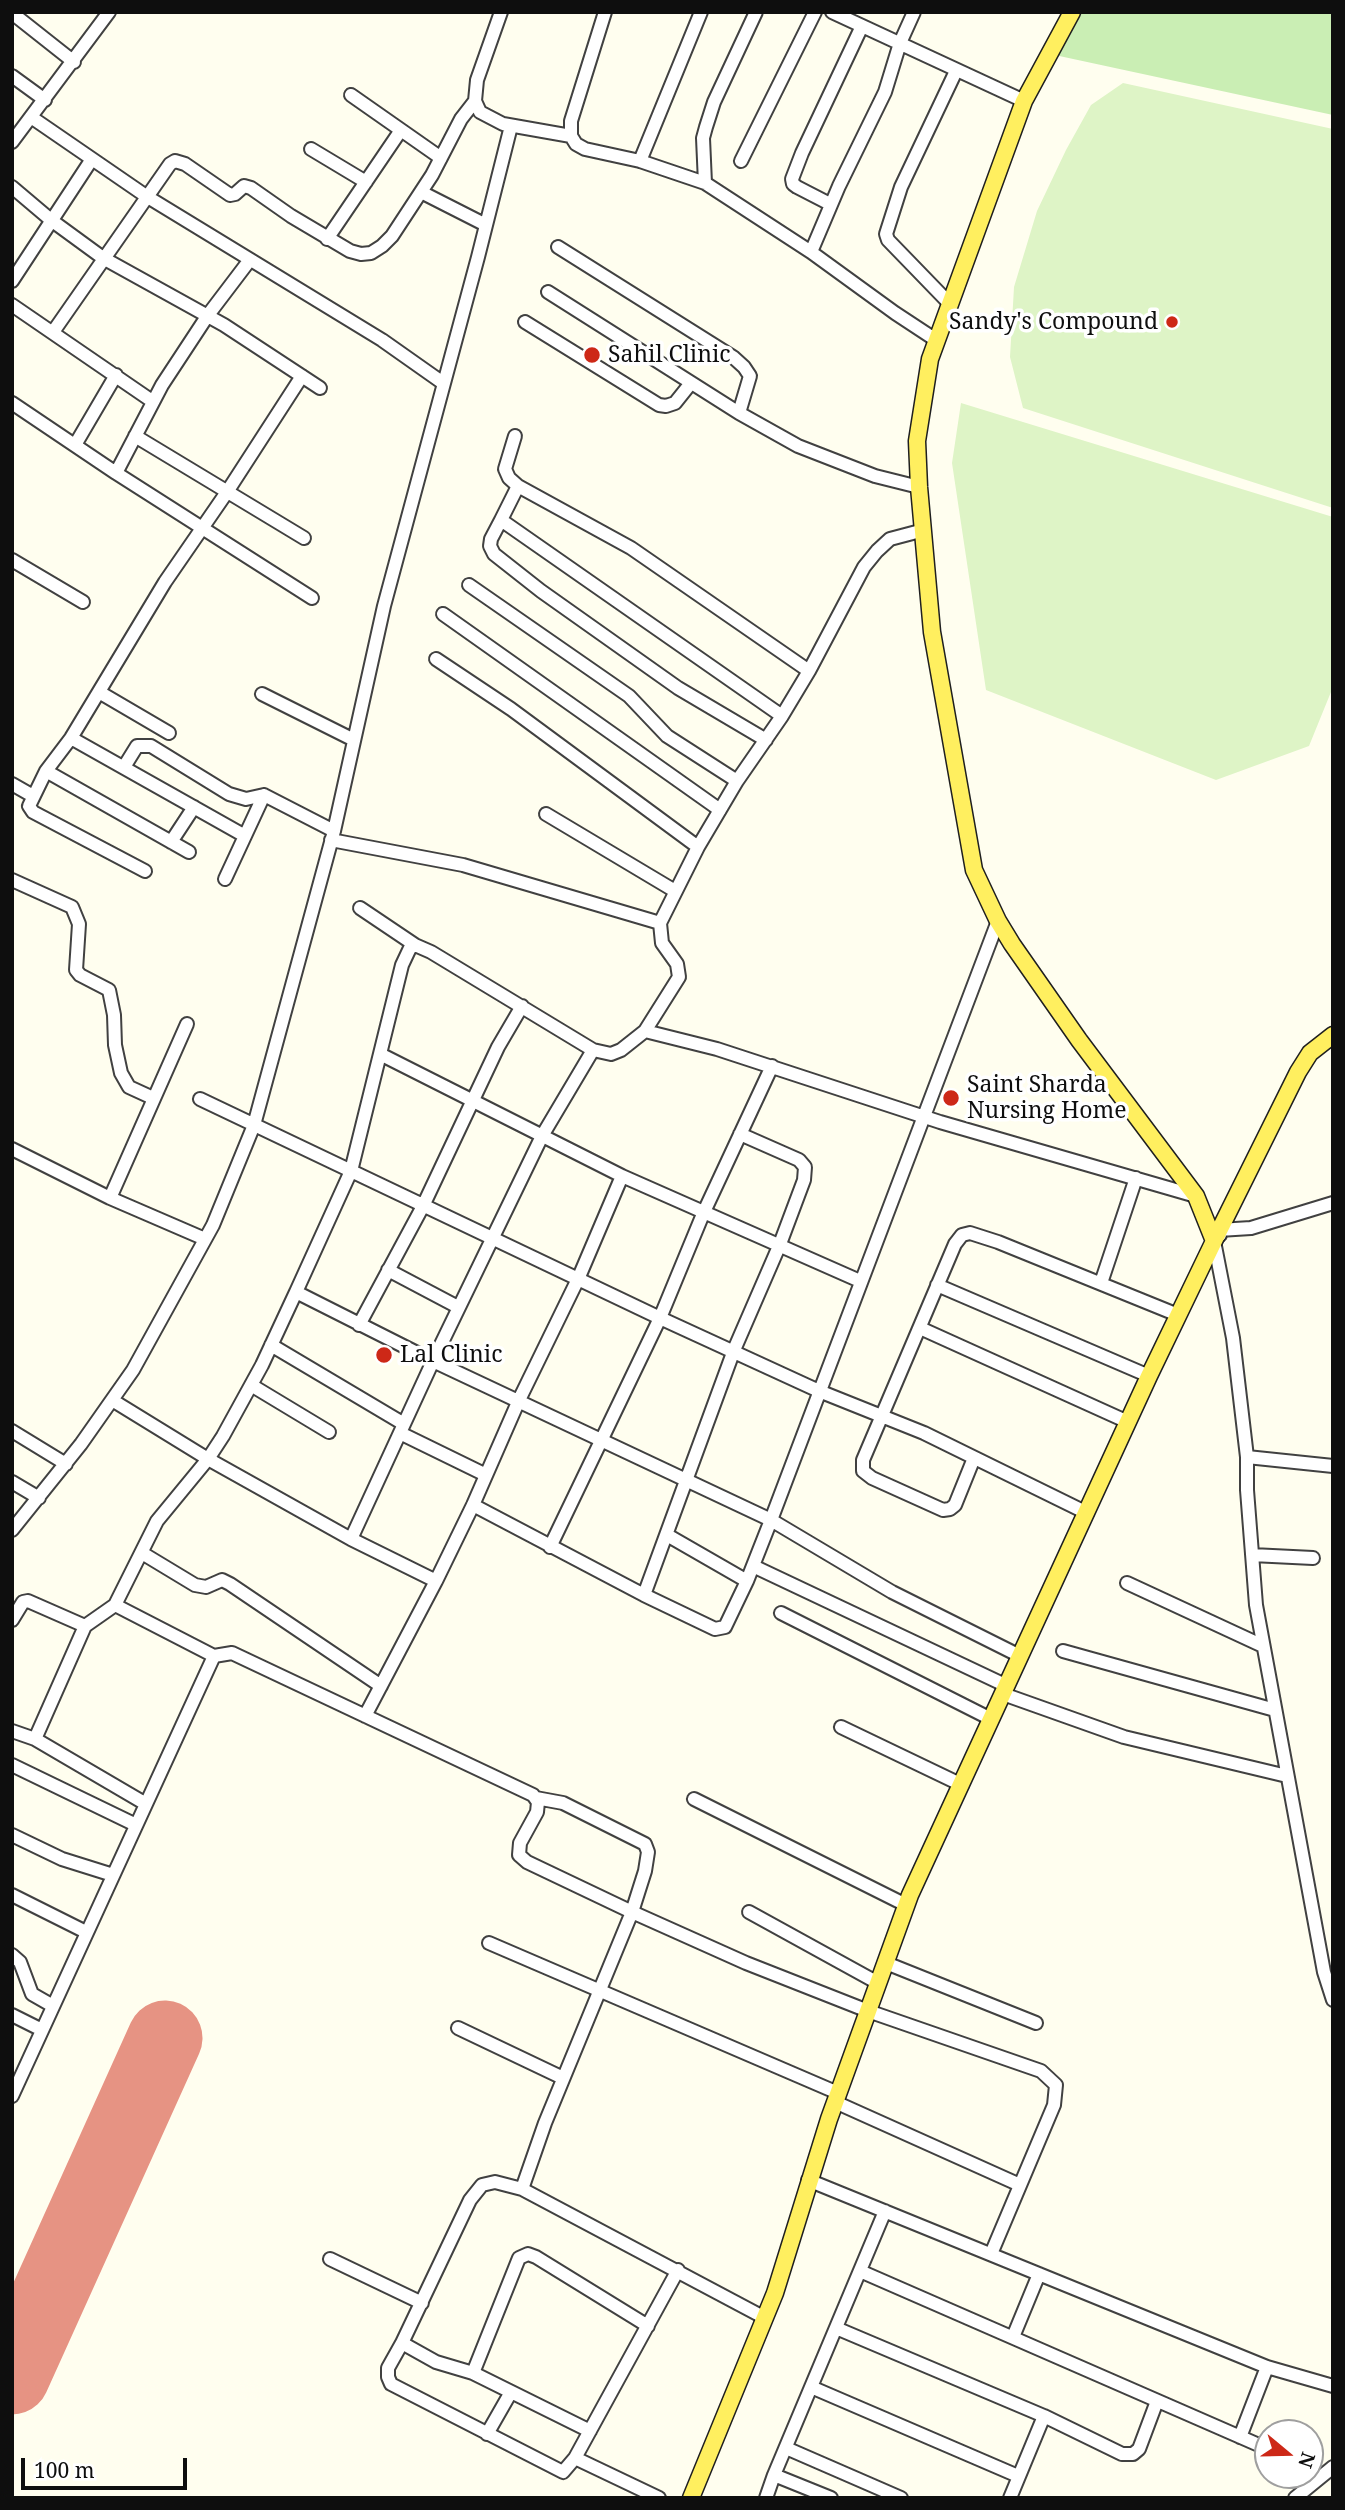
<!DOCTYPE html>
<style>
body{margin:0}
#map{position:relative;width:1345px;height:2510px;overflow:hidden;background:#fffeef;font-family:"Noto Serif",serif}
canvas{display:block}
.frame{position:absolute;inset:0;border:14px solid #0e0e0e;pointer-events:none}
.north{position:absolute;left:1254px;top:2419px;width:70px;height:70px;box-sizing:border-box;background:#fff;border:2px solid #9f9f9f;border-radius:50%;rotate:109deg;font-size:19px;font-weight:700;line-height:28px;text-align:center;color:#0e0e0e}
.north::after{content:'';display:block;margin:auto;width:24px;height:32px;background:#cd2817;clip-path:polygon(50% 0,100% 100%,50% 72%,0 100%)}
.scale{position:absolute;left:21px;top:2458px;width:166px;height:32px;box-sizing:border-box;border:4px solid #0e0e0e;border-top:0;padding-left:9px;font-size:21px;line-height:24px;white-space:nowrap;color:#0e0e0e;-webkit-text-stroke:5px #fff;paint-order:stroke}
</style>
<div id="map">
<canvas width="1345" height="2510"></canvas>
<div class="frame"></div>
<div class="north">N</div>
<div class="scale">100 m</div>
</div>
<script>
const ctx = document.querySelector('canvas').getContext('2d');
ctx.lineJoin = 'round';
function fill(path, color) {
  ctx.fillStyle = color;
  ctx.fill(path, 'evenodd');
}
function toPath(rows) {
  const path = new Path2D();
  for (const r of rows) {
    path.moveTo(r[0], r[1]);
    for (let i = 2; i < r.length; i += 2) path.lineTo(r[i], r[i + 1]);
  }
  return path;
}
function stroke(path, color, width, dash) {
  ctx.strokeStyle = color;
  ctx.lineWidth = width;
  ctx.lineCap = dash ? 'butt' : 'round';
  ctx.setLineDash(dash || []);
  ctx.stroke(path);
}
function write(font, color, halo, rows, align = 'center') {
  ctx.font = font + ' "Noto Serif",serif';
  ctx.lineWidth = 7;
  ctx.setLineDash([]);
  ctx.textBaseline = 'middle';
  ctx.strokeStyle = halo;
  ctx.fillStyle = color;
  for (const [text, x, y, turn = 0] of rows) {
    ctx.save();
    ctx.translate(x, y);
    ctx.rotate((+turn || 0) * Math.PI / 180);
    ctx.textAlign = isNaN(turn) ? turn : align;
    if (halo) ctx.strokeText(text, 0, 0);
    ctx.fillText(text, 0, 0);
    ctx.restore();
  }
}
const green = toPath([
 [1072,12,1333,12,1333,115,1050,54]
]);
const pitch = toPath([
 [1123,83,1333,129,1333,508,1023,408,1010,357,1014,287,1037,211,1066,150,1091,105],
 [961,403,1333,517,1333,687,1309,746,1216,780,986,690,952,463]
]);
const runway = toPath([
 [12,2377,165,2038]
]);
const minor = toPath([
 [501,12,477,80,475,101,480,112,503,124,571,136],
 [605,12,571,121,571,136,576,144,585,149,640,161,705,183,811,252,895,313,936,340],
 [832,12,1024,101],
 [12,13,74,62],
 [12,76,45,100],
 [351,95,441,158],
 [31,117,146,196,382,340,443,383],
 [12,142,109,12],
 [311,149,366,182],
 [640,161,701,12],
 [741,161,815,12],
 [705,183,703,138,706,127,714,102,756,12],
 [12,187,51,220,103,258,224,325,320,388],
 [421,192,486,225],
 [830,204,797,187,793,184,792,179,802,153,862,26],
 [327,239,401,130],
 [558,247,733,357,744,367,750,376,739,413],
 [811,252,839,186,885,92,900,43,914,12],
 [12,281,92,159],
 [548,292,739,413,798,446,875,476,919,487],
 [950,304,888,240,886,234,901,187,956,71],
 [12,305,152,401],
 [525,322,659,405,666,406,675,403,691,383],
 [53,332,170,164,175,161,185,164,230,195,235,194,244,186,251,188,291,216,350,251,361,254,371,253,382,246,392,236,432,175,461,119,475,101],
 [12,403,116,473,312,598],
 [135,436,304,538],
 [515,436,505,469,509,478,518,486,501,520,782,716],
 [75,445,116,375],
 [116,473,162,385,208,315,249,261],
 [518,486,631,548,809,671],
 [501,520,491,539,490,546,494,554,541,591,678,688,766,740],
 [12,560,83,602],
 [469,585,629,696,667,736,737,781],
 [443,614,720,810],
 [436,659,511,709,698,847],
 [99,692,169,733],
 [262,694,354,740],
 [71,738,245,836],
 [124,767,137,746,151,746,229,794,246,799,264,795,334,831],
 [46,771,189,852],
 [12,784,33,796],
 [546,814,675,891],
 [331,840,463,865,660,923],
 [171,842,194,807],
 [145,871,33,812,29,806,46,771,71,738,165,582,227,492,302,376],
 [225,879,264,795],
 [12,880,72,907,79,924,76,970,80,975,109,990,114,1015,115,1045,121,1073,129,1087,153,1098],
 [360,908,415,945],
 [645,1031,679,977,677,964,662,943,660,923,698,847,737,781,782,716,809,671,864,567,877,551,890,539,924,530],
 [593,1050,431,952,415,945,410,948,402,965,351,1171,296,1292,433,1361,771,1520,892,1592,1020,1656],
 [380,1054,622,1176,860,1281],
 [200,1099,660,1318,819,1391,924,1433,1087,1513],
 [12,1149,110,1198,205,1239],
 [110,1198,187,1024],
 [1220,1235,1219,1230,1251,1228,1333,1203],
 [1214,1241,1233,1338,1247,1457,1247,1490,1256,1605,1324,1972,1333,2000],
 [388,1270,458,1307],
 [1101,1283,1136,1178],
 [937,1285,1149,1376],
 [359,1325,423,1206,498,1047,522,1006],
 [920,1328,1128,1422],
 [271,1345,404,1424],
 [251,1385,329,1432],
 [112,1400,208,1459,351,1539,436,1581,473,1505,519,1400,579,1277,622,1176],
 [12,1431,66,1464],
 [400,1433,486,1475],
 [1247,1457,1333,1466],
 [974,1458,955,1505,950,1509,943,1510,872,1478,863,1471,863,1460,955,1244,962,1235,970,1233,998,1242,1178,1315],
 [12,1482,39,1498],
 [473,1505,644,1595,715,1629,725,1627,747,1581,771,1520,998,921],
 [12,1530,81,1444,133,1370,213,1225,254,1125,334,831,384,606,478,257,511,126],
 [667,1535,747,1581],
 [351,1539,433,1361,542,1136,593,1050,611,1054,621,1050,645,1031,717,1049,940,1122,1196,1196],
 [550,1547,660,1318,703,1214,772,1066],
 [142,1553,195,1585,206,1587,222,1580,230,1584,381,1686],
 [1252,1555,1313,1558],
 [753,1566,1007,1686],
 [1127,1583,1263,1646],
 [644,1595,734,1350,780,1244,804,1180,805,1167,799,1160,740,1134],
 [115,1605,157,1521,208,1459,223,1436,262,1365,296,1292],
 [781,1613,991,1719],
 [12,1620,23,1602,28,1601,85,1626],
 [1063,1651,1275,1710],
 [1003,1694,1124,1737,1287,1776],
 [365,1716,436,1581],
 [841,1727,962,1785],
 [12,1731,35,1739,146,1804],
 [35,1739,85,1626,115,1605,214,1656],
 [12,1765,136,1825],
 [536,1798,563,1803,645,1844,648,1852,645,1871,632,1912,545,2123,522,2189,495,2182,482,2185,470,2200,402,2343,388,2368,388,2377,391,2384,563,2472,575,2458,678,2270],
 [694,1799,906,1905],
 [12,1835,62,1859,113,1875],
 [12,1895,86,1932],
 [749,1912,878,1983],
 [489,1943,838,2093],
 [12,1955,20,1962,32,1994,53,2006],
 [886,1963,1036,2023],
 [12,2015,42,2030],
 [458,2028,563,2078],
 [12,2096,214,1656,232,1653,533,1795,538,1802,537,1812,520,1843,519,1855,527,1862,632,1912,746,1963,868,2011,1041,2071,1056,2085,1054,2105,991,2254],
 [835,2102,1020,2185],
 [808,2180,1267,2367,1333,2386],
 [522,2189,765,2318],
 [330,2259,422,2303],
 [860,2271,1268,2449],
 [836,2328,1044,2416,1122,2454,1133,2454,1139,2449,1157,2401],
 [1013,2337,1039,2274],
 [402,2343,436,2362,473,2373,590,2431],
 [473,2373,519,2258,528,2254,536,2257,648,2326],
 [811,2387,1018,2476],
 [487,2434,511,2392],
 [1240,2437,1267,2367],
 [786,2448,901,2498],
 [575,2458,659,2498],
 [766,2498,774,2475],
 [831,2498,774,2475,885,2211],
 [1010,2498,1044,2416],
 [1295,2498,1333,2467]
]);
const major = toPath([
 [1214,1241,1298,1072,1310,1053,1333,1035],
 [691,2498,775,2293,829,2119,910,1895,1149,1376,1214,1241,1196,1196,1079,1040,1012,944,998,921,974,870,932,632,919,487,917,441,930,359,1024,101,1072,12]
]);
const markers = [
 [1172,322,7,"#cd2817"],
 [592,355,9,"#cd2817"],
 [951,1098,9,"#cd2817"],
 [384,1355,9,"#cd2817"]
];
const poiNames = [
 ["Sandy's Compound",1158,322,"right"],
 ["Sahil Clinic",608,355],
 ["Saint Sharda",967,1085],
 ["Nursing Home",967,1111],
 ["Lal Clinic",400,1355]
];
fill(green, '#caeeb4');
fill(pitch, '#def4c6');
stroke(runway, '#e69383', 75);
stroke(minor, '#414141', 16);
stroke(major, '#1f1f1f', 19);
stroke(minor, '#fff', 12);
stroke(major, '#ffef5f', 16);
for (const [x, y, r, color] of markers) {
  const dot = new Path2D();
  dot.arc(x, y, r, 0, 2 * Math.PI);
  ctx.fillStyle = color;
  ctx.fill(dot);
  stroke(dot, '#fff', 2.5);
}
write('23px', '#0e0e0e', '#fff', poiNames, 'left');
</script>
